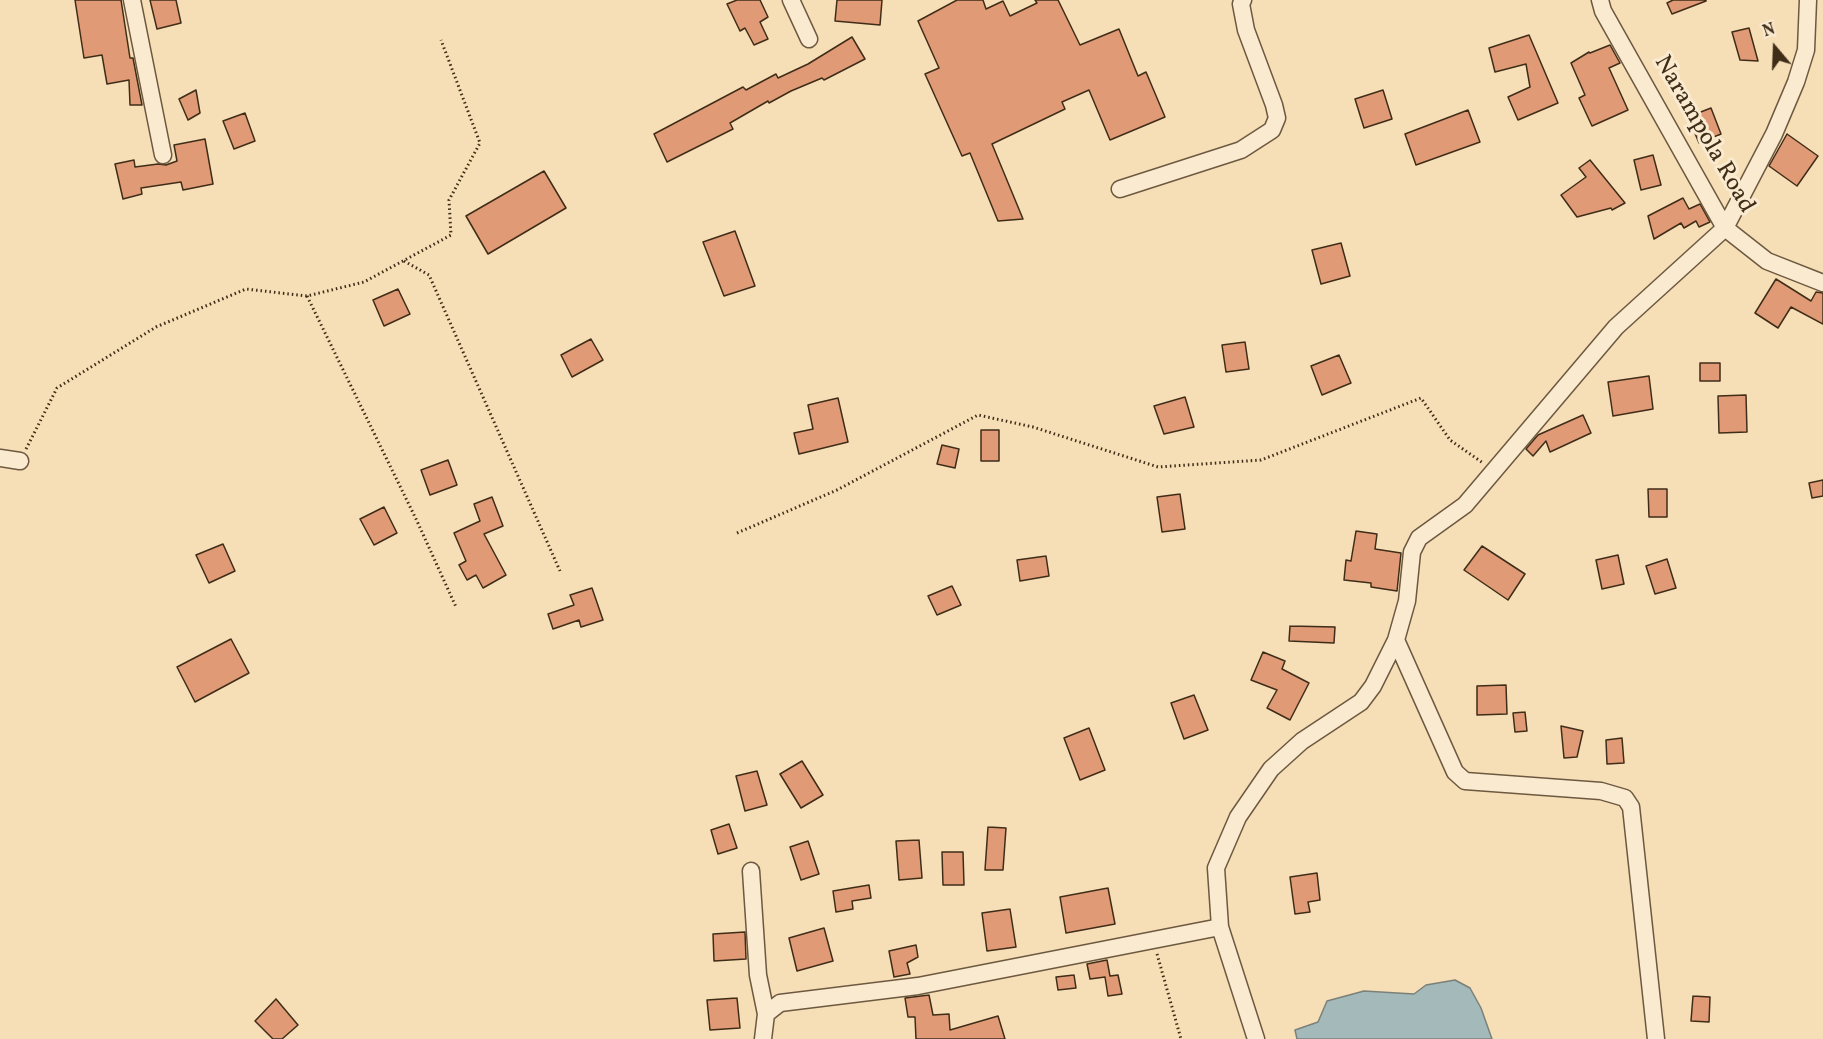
<!DOCTYPE html>
<style>
body{margin:0}
#map{position:relative;width:1823px;height:1039px;overflow:hidden;background:#f6deb6;font-family:Vollkorn,serif}
canvas{display:block}
.north{position:absolute;left:1745px;top:18px;width:60px;height:60px;-webkit-text-stroke:4px #f9ead0;paint-order:stroke;rotate:341deg;font-size:16px;font-weight:700;line-height:24px;text-align:center;color:#3f2d18}
.north::after{content:'';display:block;margin:auto;width:21px;height:27px;background:#3f2d18;clip-path:polygon(50% 0,100% 100%,50% 72%,0 100%)}
</style>
<div id="map">
<canvas width="1823" height="1039"></canvas>
<div class="north">N</div>
</div>
<script>
const ctx = document.querySelector('canvas').getContext('2d');
ctx.lineJoin = 'round';
function fill(path, color) {
  ctx.fillStyle = color;
  ctx.fill(path, 'evenodd');
}
function toPath(rows) {
  const path = new Path2D();
  for (const r of rows) {
    path.moveTo(r[0], r[1]);
    for (let i = 2; i < r.length; i += 2) path.lineTo(r[i], r[i + 1]);
  }
  return path;
}
function stroke(path, color, width, dash) {
  ctx.strokeStyle = color;
  ctx.lineWidth = width;
  ctx.lineCap = dash ? 'butt' : 'round';
  ctx.setLineDash(dash || []);
  ctx.stroke(path);
}
function write(font, color, halo, rows, align = 'center') {
  ctx.font = font + ' Vollkorn,serif';
  ctx.lineWidth = 6;
  ctx.setLineDash([]);
  ctx.textBaseline = 'middle';
  ctx.strokeStyle = halo;
  ctx.fillStyle = color;
  for (const [text, x, y, turn = 0] of rows) {
    ctx.save();
    ctx.translate(x, y);
    ctx.rotate((+turn || 0) * Math.PI / 180);
    ctx.textAlign = isNaN(turn) ? turn : align;
    if (halo) ctx.strokeText(text, 0, 0);
    ctx.fillText(text, 0, 0);
    ctx.restore();
  }
}
const water = toPath([
 [1455,980,1470,988,1481,1008,1492,1039,1297,1039,1295,1030,1318,1022,1327,1001,1364,991,1414,994,1426,985,1455,980]
]);
const building = toPath([
 [75,0,121,0,130,58,133,58,142,105,130,105,129,80,107,84,102,55,84,58,75,0],
 [150,0,176,0,181,23,157,29,150,0],
 [737,0,760,0,768,17,760,22,768,39,754,45,745,28,740,31,727,4,737,0],
 [837,0,882,0,880,25,835,21,837,0],
 [957,0,983,0,986,9,1003,1,1010,16,1037,3,1035,0,1058,0,1080,45,1119,29,1138,76,1146,72,1165,117,1110,140,1089,90,1062,102,1065,109,992,144,1023,219,998,221,970,153,962,156,925,74,939,68,918,21,957,0],
 [1673,0,1706,0,1706,1,1672,14,1667,3,1673,0],
 [1749,28,1758,61,1740,60,1732,32,1749,28],
 [1529,35,1558,103,1518,120,1508,97,1530,87,1526,64,1495,72,1489,48,1529,35],
 [852,37,865,59,824,80,822,78,791,91,769,103,768,101,730,123,733,129,667,162,654,134,743,87,746,90,776,74,778,78,808,64,852,37],
 [1610,45,1620,63,1609,68,1628,110,1592,126,1579,98,1585,95,1571,63,1589,52,1590,53,1610,45],
 [196,90,200,113,188,120,179,99,196,90],
 [1383,90,1392,119,1364,128,1355,99,1383,90],
 [1711,108,1721,134,1699,143,1688,117,1711,108],
 [1468,110,1480,142,1416,165,1405,134,1468,110],
 [245,113,255,141,234,149,223,121,245,113],
 [1787,134,1818,156,1797,186,1769,166,1787,134],
 [205,139,213,184,183,190,181,182,141,188,142,194,123,199,115,164,134,160,135,167,158,164,166,165,177,161,174,145,205,139],
 [1653,155,1661,185,1641,190,1634,160,1653,155],
 [1590,160,1625,203,1612,210,1611,208,1577,217,1561,195,1586,177,1579,168,1590,160],
 [544,171,566,208,488,254,466,216,544,171],
 [1683,198,1689,209,1700,204,1710,222,1699,227,1696,221,1684,228,1681,223,1654,239,1648,216,1683,198],
 [735,231,755,286,724,296,703,242,735,231],
 [1341,243,1350,276,1321,284,1312,250,1341,243],
 [1776,279,1811,301,1816,292,1823,293,1823,324,1791,307,1778,328,1755,313,1776,279],
 [398,289,410,314,384,326,373,300,398,289],
 [591,339,603,360,572,377,561,355,591,339],
 [1245,342,1249,369,1226,372,1222,345,1245,342],
 [1339,355,1351,383,1322,395,1311,366,1339,355],
 [1700,363,1720,363,1720,381,1700,381,1700,363],
 [1649,376,1653,409,1613,416,1608,382,1649,376],
 [1746,395,1747,432,1719,433,1718,396,1746,395],
 [1185,397,1194,427,1164,434,1154,406,1185,397],
 [838,398,848,442,799,454,794,433,813,429,808,405,838,398],
 [1583,415,1591,433,1550,452,1546,441,1533,456,1526,449,1538,435,1583,415],
 [981,430,999,430,999,461,981,461,981,430],
 [942,445,959,449,955,468,937,464,942,445],
 [448,460,457,485,430,495,421,470,448,460],
 [1823,480,1823,496,1812,498,1809,483,1823,480],
 [1648,489,1667,489,1667,517,1649,517,1648,489],
 [1180,494,1185,529,1162,532,1157,497,1180,494],
 [492,497,503,526,484,534,506,575,483,588,476,575,467,580,459,565,466,561,454,533,480,521,474,504,492,497],
 [384,507,397,533,374,545,360,519,384,507],
 [1356,531,1377,534,1375,549,1401,553,1397,591,1371,587,1371,583,1344,580,1346,560,1351,561,1356,531],
 [223,544,235,571,209,583,196,555,223,544],
 [1482,546,1525,574,1508,600,1464,570,1482,546],
 [1618,555,1624,584,1602,589,1596,560,1618,555],
 [1046,556,1049,576,1020,581,1017,560,1046,556],
 [1667,559,1676,588,1655,594,1646,566,1667,559],
 [952,586,961,605,937,615,928,596,952,586],
 [592,588,603,620,581,627,579,620,553,629,548,614,574,605,570,595,592,588],
 [1290,626,1335,627,1334,643,1289,641,1290,626],
 [231,639,249,673,195,702,177,667,231,639],
 [1263,652,1285,661,1282,669,1309,683,1290,720,1267,708,1277,690,1251,680,1263,652],
 [1506,685,1507,714,1477,715,1477,686,1506,685],
 [1194,695,1208,730,1184,739,1171,703,1194,695],
 [1525,712,1527,731,1515,732,1513,713,1525,712],
 [1561,726,1583,731,1577,757,1564,758,1561,726],
 [1089,728,1105,770,1080,780,1064,738,1089,728],
 [1622,738,1624,763,1607,764,1606,740,1622,738],
 [802,761,823,795,801,808,780,774,802,761],
 [757,771,767,805,745,811,736,776,757,771],
 [729,824,737,848,718,854,711,830,729,824],
 [988,827,1006,828,1003,870,985,870,988,827],
 [919,840,922,878,899,880,896,841,919,840],
 [808,841,819,874,801,880,790,847,808,841],
 [942,852,963,852,964,885,943,885,942,852],
 [1317,873,1320,900,1308,902,1310,912,1295,914,1290,877,1317,873],
 [869,885,871,898,852,901,853,909,836,912,833,891,869,885],
 [1108,888,1115,924,1066,933,1060,897,1108,888],
 [1010,909,1016,947,987,951,982,913,1010,909],
 [824,928,833,961,797,971,789,938,824,928],
 [745,932,746,959,714,961,713,934,745,932],
 [916,945,918,957,907,963,910,974,894,977,889,951,916,945],
 [1107,960,1110,976,1118,975,1122,994,1108,996,1105,977,1090,979,1087,964,1107,960],
 [1074,975,1076,988,1058,990,1056,977,1074,975],
 [929,995,933,1015,949,1014,950,1030,998,1016,1005,1039,916,1039,915,1017,908,1017,905,998,929,995],
 [1693,996,1710,997,1709,1022,1691,1021,1693,996],
 [737,998,740,1028,710,1030,707,1000,737,998],
 [276,999,298,1025,282,1039,273,1039,255,1021,276,999]
]);
const path = toPath([
 [404,261,429,275,560,571],
 [307,296,417,521,456,607],
 [26,449,57,388,156,327,246,289,307,296,364,282,451,235,449,200,480,143,441,40],
 [737,533,837,490,978,415,1033,427,1158,467,1261,460,1421,398,1450,440,1483,463],
 [1157,954,1181,1039]
]);
const minor = toPath([
 [132,0,163,155],
 [791,0,809,39],
 [1600,0,1603,11,1725,228,1767,261,1823,283],
 [1120,189,1241,150,1272,130,1277,118,1274,105,1246,30,1241,4,1243,0],
 [0,458,20,461],
 [1396,640,1455,772,1465,781,1601,791,1625,798,1631,807,1656,1039],
 [751,871,758,975,766,1014],
 [763,1039,766,1014,780,1003,918,986,1220,927],
 [1256,1039,1220,927,1216,868,1238,817,1271,769,1302,741,1361,702,1373,686,1396,640,1407,601,1412,552,1419,538,1465,505,1616,327,1725,228,1774,134,1796,82,1806,50,1808,0]
]);
const streetNames = [
 ["Narampola Road",1703,135,60]
];
fill(water, '#a3b9ba');
stroke(water, '#7b8179', 1.5);
fill(building, '#e09a76');
stroke(building, '#3f2d18', 1.5);
stroke(minor, '#6d5940', 19);
stroke(path, '#3f2d18', 3, [1.5, 3]);
stroke(minor, '#f9ead0', 16);
write('24px', '#3f2d18', '#f9ead0', streetNames);
</script>
